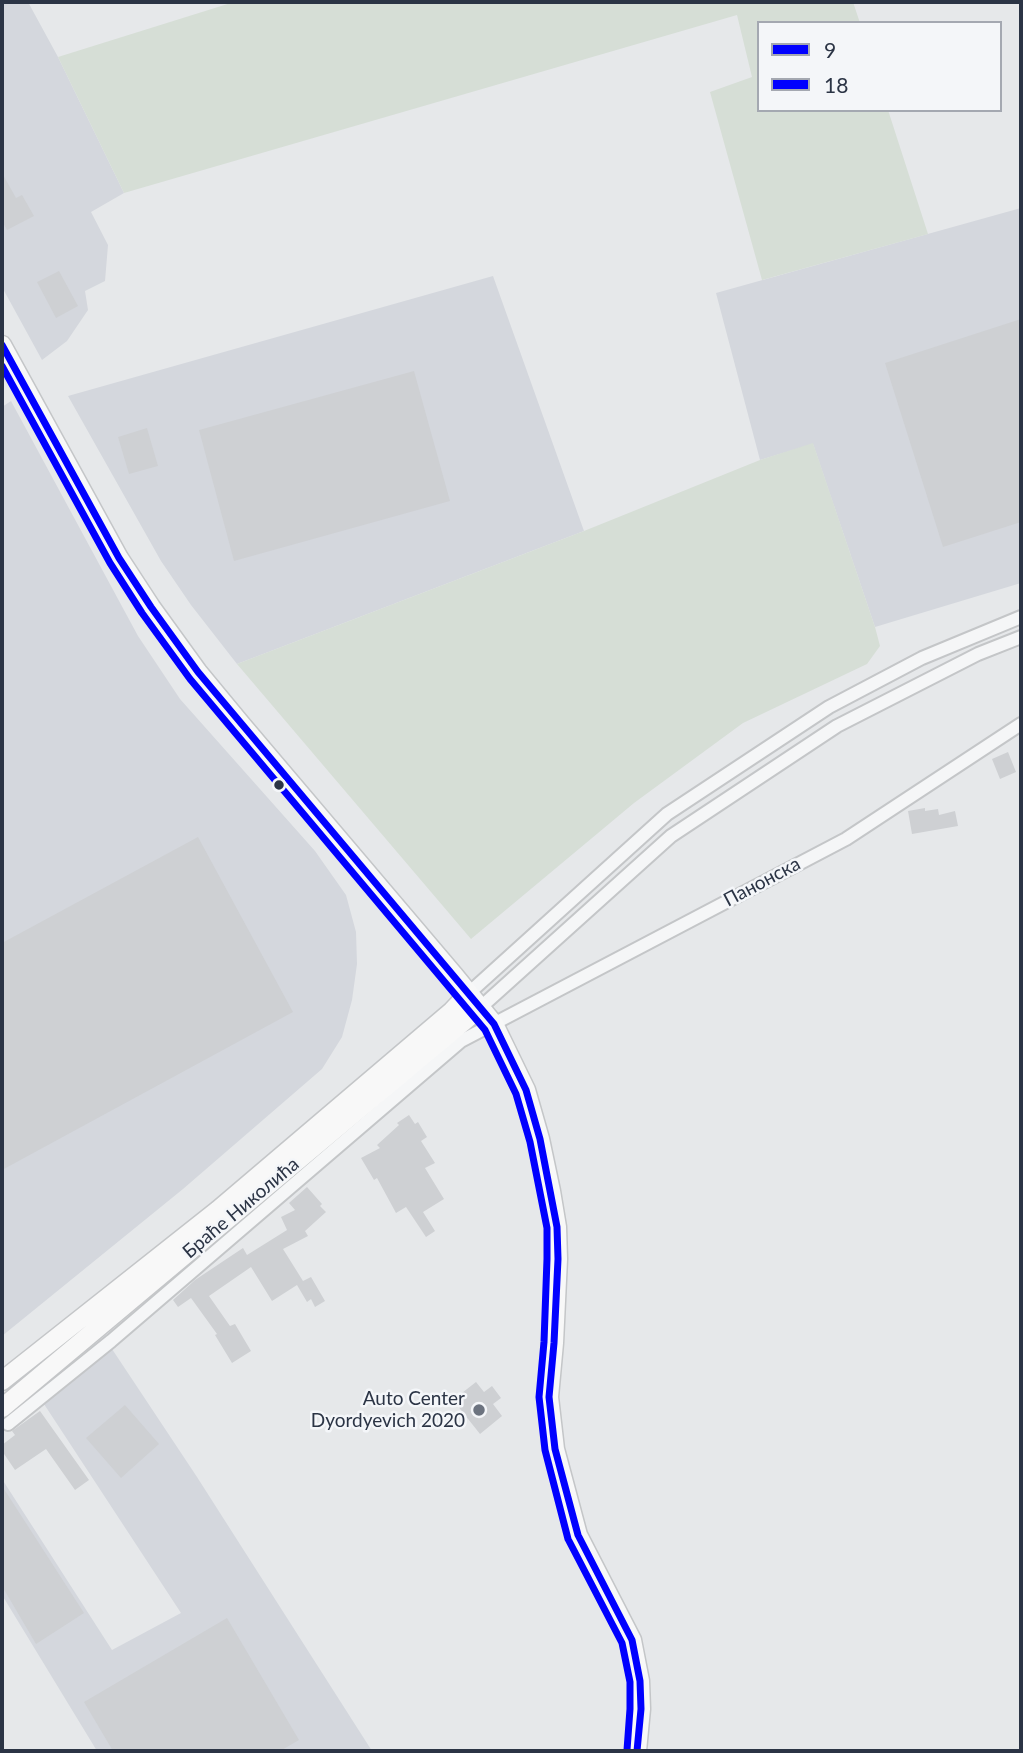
<!DOCTYPE html>
<meta charset="utf-8">
<style>
body{margin:0}
#map{position:relative;width:1023px;height:1753px;overflow:hidden;background:#e6e8ea;font-family:Lato,sans-serif}
canvas{display:block}
.frame{position:absolute;inset:0;border:4px solid #2b3445;pointer-events:none}
.legend{position:absolute;left:757px;top:21px;width:245px;height:91px;box-sizing:border-box;background:#f4f6f9;border:2px solid #a4a8b1;margin:0;padding:9px 12px;list-style:none;font-size:21px;color:#2b3445}
.legend li{display:flex;align-items:center;gap:14px;height:35px}
.legend b{width:35px;border:2px solid #a4a8b1}
</style>
<div id="map">
<canvas width="1023" height="1753"></canvas>
<div class="frame"></div>
<ul class="legend">
<li><b style="height:9px;background:#00f"></b>9</li>
<li><b style="height:9px;background:#00f"></b>18</li>
</ul>
</div>
<script>
const ctx = document.querySelector('canvas').getContext('2d');
ctx.lineJoin = 'round';
function fill(path, color) {
  ctx.fillStyle = color;
  ctx.fill(path, 'evenodd');
}
function toPath(rows) {
  const path = new Path2D();
  for (const r of rows) {
    path.moveTo(r[0], r[1]);
    for (let i = 2; i < r.length; i += 2) path.lineTo(r[i], r[i + 1]);
  }
  return path;
}
function stroke(path, color, width, dash) {
  ctx.strokeStyle = color;
  ctx.lineWidth = width;
  ctx.lineCap = dash ? 'butt' : 'round';
  ctx.setLineDash(dash || []);
  ctx.stroke(path);
}
function write(font, color, halo, rows, align = 'center') {
  ctx.font = font + ' Lato,sans-serif';
  ctx.lineWidth = 5;
  ctx.setLineDash([]);
  ctx.textBaseline = 'middle';
  ctx.strokeStyle = halo;
  ctx.fillStyle = color;
  for (const [text, x, y, turn = 0] of rows) {
    ctx.save();
    ctx.translate(x, y);
    ctx.rotate((+turn || 0) * Math.PI / 180);
    ctx.textAlign = isNaN(turn) ? turn : align;
    if (halo) ctx.strokeText(text, 0, 0);
    ctx.fillText(text, 0, 0);
    ctx.restore();
  }
}
const built = toPath([
 [2,2,28,2,58,57,124,193,91,212,108,245,105,281,85,291,88,310,67,341,42,360,2,287],
 [1021,208,1021,583,875,627,813,444,760,460,716,293],
 [493,276,584,531,237,664,191,605,161,561,68,396],
 [11,401,138,636,180,699,315,851,346,895,356,932,357,964,352,1000,342,1037,322,1069,183,1189,2,1336,2,407],
 [110,1346,197,1477,372,1751,97,1751,2,1595,2,1479,112,1650,181,1613,42,1401]
]);
const green = toPath([
 [234,2,853,2,860,23,759,23,759,110,888,110,928,234,762,280,710,92,752,77,737,15,124,193,58,57],
 [813,443,875,627,880,646,867,664,743,723,634,803,471,939,237,664,584,531,760,460]
]);
const building = toPath([
 [2,173,16,198,22,195,34,216,7,230,2,221],
 [59,271,78,306,56,318,37,282],
 [1021,319,1021,522,943,547,885,363],
 [414,371,450,501,234,561,199,430],
 [147,428,158,466,129,474,118,437],
 [1008,752,1016,772,1000,779,992,759],
 [925,808,925,811,938,809,939,815,955,811,958,826,912,834,908,811],
 [198,837,293,1012,2,1170,2,943],
 [409,1115,415,1124,418,1122,427,1137,421,1141,435,1163,425,1168,444,1199,423,1212,435,1231,426,1237,406,1207,396,1213,377,1178,374,1180,361,1158,380,1148,377,1145,399,1125,397,1123],
 [307,1187,322,1204,320,1206,326,1212,305,1231,308,1236,283,1249,303,1281,311,1277,325,1301,315,1307,311,1299,307,1302,297,1285,272,1301,251,1267,209,1296,230,1326,235,1324,251,1351,232,1363,215,1335,217,1334,191,1298,178,1307,173,1300,195,1280,243,1248,247,1255,287,1230,281,1217,295,1210,289,1203],
 [476,1382,484,1392,492,1386,501,1398,493,1404,502,1416,480,1434,453,1400],
 [125,1405,159,1444,121,1478,86,1438],
 [40,1411,89,1480,75,1490,46,1449,15,1470,2,1451,2,1445,15,1435,12,1431],
 [2,1486,84,1613,36,1644,2,1586],
 [227,1618,299,1740,280,1751,113,1751,84,1702]
]);
const street = toPath([
 [469,993,667,814,829,707,922,658,1021,617],
 [481,1007,671,836,837,726,978,654,1021,637],
 [8,1424,111,1341,461,1041,846,839,1021,724]
]);
const secondary = toPath([
 [2,345,119,558,151,607,198,672,241,724,454,975,494,1024,526,1090,540,1139,551,1191,557,1227,558,1259,554,1343,549,1397,555,1449,578,1535,632,1640,640,1681,641,1709,637,1751],
 [2,1381,218,1210,452,1011,469,993],
 [2,1408,481,1007]
]);
const bus1 = toPath([
 [2,345,119,558,151,607,198,672,494,1024,526,1090,540,1139,557,1227,558,1259,554,1343,549,1397,555,1449,578,1535,632,1640,640,1681,641,1709,637,1751]
]);
const bus2 = toPath([
 [2,366,110,563,142,613,190,679,485,1030,516,1094,530,1142,547,1228,547,1259,544,1342,539,1397,545,1450,568,1539,622,1643,630,1682,630,1709,627,1750]
]);
const markers = [
 [279,785,6,"#2b3445"],
 [479,1410,7,"#6c737f"]
];
const streetNames = [
 ["Панонска",762,882,-28],
 ["Браће Николића",241,1208,-40]
];
const poiNames = [
 ["Auto Center",465,1399],
 ["Dyordyevich 2020",465,1421]
];
fill(built, '#d4d7dd');
fill(green, '#d6ded6');
fill(building, '#ced0d3');
stroke(street, '#c4c6c8', 16);
stroke(secondary, '#c4c6c8', 21);
stroke(street, '#f5f6f7', 12);
stroke(secondary, '#f8f8f8', 18);
stroke(bus1, '#00f', 7);
stroke(bus2, '#00f', 7);
for (const [x, y, r, color] of markers) {
  const dot = new Path2D();
  dot.arc(x, y, r, 0, 2 * Math.PI);
  ctx.fillStyle = color;
  ctx.fill(dot);
  stroke(dot, '#f4f6f9', 2.5);
}
write('19px', '#2b3445', '#f4f6f9', streetNames);
write('19px', '#2b3445', '#f4f6f9', poiNames, 'right');
</script>
